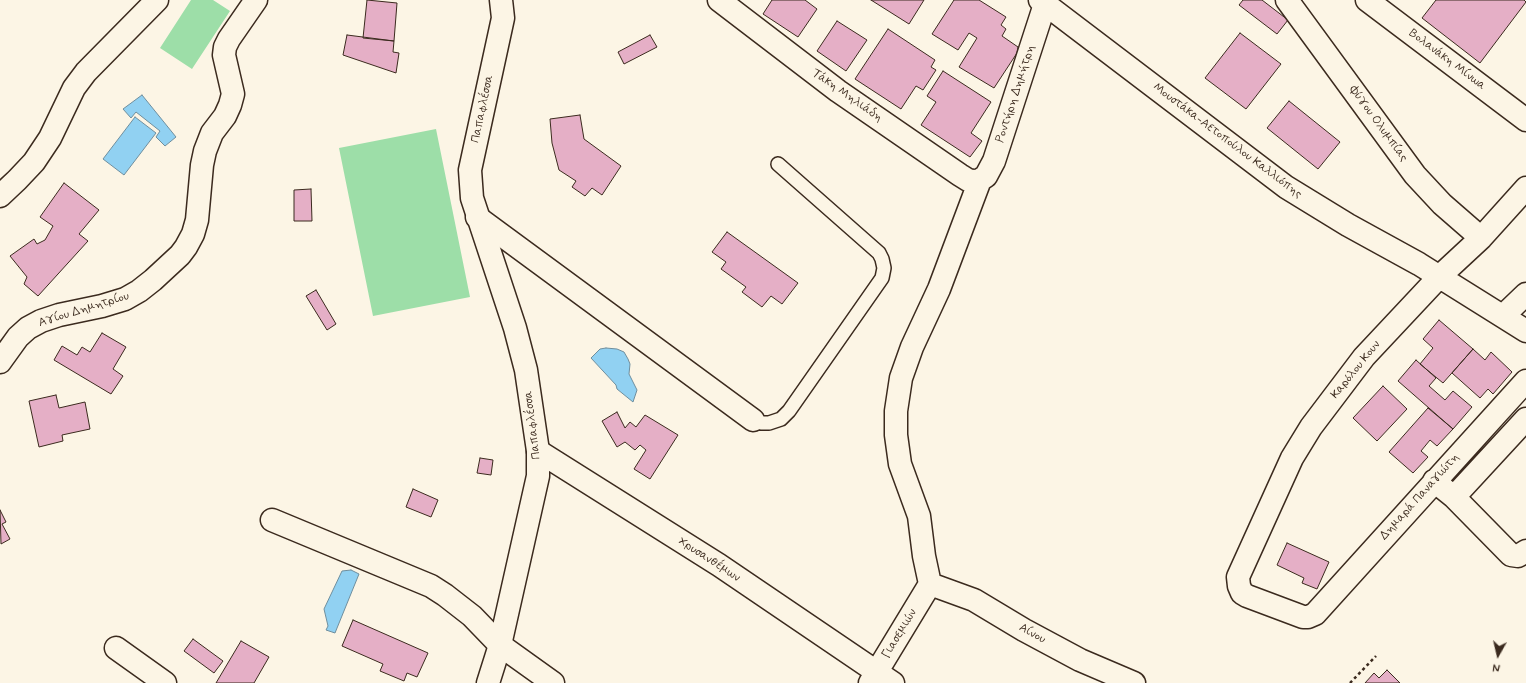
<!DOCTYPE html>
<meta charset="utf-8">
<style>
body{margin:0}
#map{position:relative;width:1526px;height:683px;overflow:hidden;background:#fcf5e5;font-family:Mynerve,sans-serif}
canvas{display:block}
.north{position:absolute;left:1478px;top:635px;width:40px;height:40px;-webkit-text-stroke:3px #fcf5e5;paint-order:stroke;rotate:188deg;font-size:11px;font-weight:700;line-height:16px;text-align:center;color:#3b2a1e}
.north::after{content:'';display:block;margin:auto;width:14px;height:18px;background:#3b2a1e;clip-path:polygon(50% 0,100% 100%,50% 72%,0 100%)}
</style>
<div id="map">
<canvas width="1526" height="683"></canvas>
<div class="north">N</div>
</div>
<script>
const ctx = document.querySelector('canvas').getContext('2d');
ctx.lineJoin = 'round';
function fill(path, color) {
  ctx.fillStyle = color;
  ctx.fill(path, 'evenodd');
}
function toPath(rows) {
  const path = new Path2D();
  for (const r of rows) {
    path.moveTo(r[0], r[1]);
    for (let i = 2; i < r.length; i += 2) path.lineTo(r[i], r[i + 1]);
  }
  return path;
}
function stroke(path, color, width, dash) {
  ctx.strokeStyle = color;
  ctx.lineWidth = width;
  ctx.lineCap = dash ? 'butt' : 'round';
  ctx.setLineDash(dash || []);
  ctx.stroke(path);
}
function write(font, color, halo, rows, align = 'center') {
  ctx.font = font + ' Mynerve,sans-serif';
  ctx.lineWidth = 3;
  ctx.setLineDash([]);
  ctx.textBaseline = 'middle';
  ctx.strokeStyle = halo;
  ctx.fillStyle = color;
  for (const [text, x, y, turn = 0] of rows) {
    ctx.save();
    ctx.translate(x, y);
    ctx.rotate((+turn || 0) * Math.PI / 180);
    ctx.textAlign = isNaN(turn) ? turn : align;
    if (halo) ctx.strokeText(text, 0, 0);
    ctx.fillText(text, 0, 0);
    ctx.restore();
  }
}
const green = toPath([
 [191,0,213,0,230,11,192,69,160,48],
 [436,129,470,297,373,316,339,148]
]);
const water = toPath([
 [142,95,176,137,165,146,156,137,160,131,136,112,131,118,123,109,142,95],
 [135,117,156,133,124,175,103,159,135,117],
 [606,348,617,349,624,352,628,359,630,364,629,374,637,390,633,402,617,389,616,385,591,358,600,349,606,348],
 [351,570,359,574,335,633,326,630,328,626,324,609,342,571,351,570]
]);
const building = toPath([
 [367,0,397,3,394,41,363,38,367,0],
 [772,0,805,0,817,9,798,37,763,14,772,0],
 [871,0,924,0,909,24,871,0],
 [954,0,979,0,1006,17,1001,25,1006,29,1002,36,1018,47,1017,53,994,88,959,67,977,38,969,33,958,50,932,34,954,0],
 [1243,0,1262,0,1288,20,1277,34,1239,5,1243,0],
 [1436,0,1524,0,1526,2,1480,63,1422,18,1436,0],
 [837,21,867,40,846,71,817,51,837,21],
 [888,29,935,60,931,67,936,70,923,90,916,86,901,109,855,79,888,29],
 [1240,33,1281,64,1246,109,1205,78,1240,33],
 [347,35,394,41,393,52,399,53,396,73,343,55,347,35],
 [650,35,657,47,624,64,618,52,650,35],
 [943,71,991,102,971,133,982,141,970,157,921,125,936,102,927,96,943,71],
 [1289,101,1340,142,1318,169,1267,128,1289,101],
 [580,115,584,139,621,166,602,195,592,188,585,196,572,187,576,181,559,170,552,143,550,119,580,115],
 [64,183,99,210,79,234,88,241,38,296,24,284,27,277,10,256,34,239,37,244,45,240,53,226,40,217,64,183],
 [311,189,312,221,294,221,294,190,311,189],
 [727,232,798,283,782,304,771,296,762,307,742,292,746,287,721,269,726,262,712,252,727,232],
 [316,290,336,324,327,330,306,296,316,290],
 [1439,320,1473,349,1443,383,1420,364,1433,348,1423,339,1439,320],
 [102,333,126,347,113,369,123,376,111,394,54,360,62,346,77,355,82,347,90,352,102,333],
 [1473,349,1485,360,1491,352,1512,372,1493,394,1488,389,1480,398,1452,373,1473,349],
 [1416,360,1436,378,1429,386,1445,400,1453,391,1472,407,1453,429,1398,381,1416,360],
 [1383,386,1407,409,1377,441,1353,418,1383,386],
 [56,395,59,408,85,402,90,429,62,435,63,441,39,447,29,401,56,395],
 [1428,408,1453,429,1437,446,1430,440,1421,451,1428,457,1413,473,1389,452,1428,408],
 [617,412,625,428,630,422,636,427,645,415,678,435,650,479,634,469,646,450,640,445,635,450,625,442,617,447,602,421,617,412],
 [480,458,493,460,491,475,477,473,480,458],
 [413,489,438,500,431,517,406,507,413,489],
 [0,510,6,522,2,524,10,539,1,544,0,510],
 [1287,543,1329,562,1317,589,1302,583,1304,578,1277,565,1287,543],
 [353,620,428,653,417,677,407,673,404,681,380,671,383,664,342,646,353,620],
 [193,639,223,661,214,673,184,651,193,639],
 [241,641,269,657,254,683,216,683,241,641],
 [1387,670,1400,683,1365,683,1374,673,1379,678,1387,670]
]);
const path = toPath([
 [1350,683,1376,656]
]);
const lane = toPath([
 [753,420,761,423,769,423,781,419,789,411,882,278,884,268,882,259,879,253,778,164]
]);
const street = toPath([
 [719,0,838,91,960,175,968,180,974,181,980,180,986,176,994,161,1045,4],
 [1040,0,1286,187,1348,225,1419,264,1526,331],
 [1287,0,1415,175,1442,204,1481,238],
 [1367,0,1526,120],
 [1526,188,1481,238,1439,277,1364,357,1311,427,1292,458,1238,577,1239,586,1242,593,1247,596,1303,617,1308,617,1315,614,1526,381],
 [0,196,17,180,34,162,50,138,74,88,86,72,157,0],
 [477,217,753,420],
 [1503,316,1526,294],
 [0,362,18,337,28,328,41,321,59,315,102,306,125,299,139,291,153,280,180,255,186,247,193,234,197,220,202,165,205,151,212,133,225,116,230,105,233,94,224,55,225,47,229,39,256,0],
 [538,451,719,565,893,683],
 [1434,481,1454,497,1511,555,1518,556,1526,551],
 [1454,497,1526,419],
 [272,520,431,586,445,595,472,616,500,645,553,683],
 [930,584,924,556,919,516,900,464,896,435,896,411,901,378,912,347,939,289,980,180],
 [930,584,974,600,1024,630,1080,660,1134,683],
 [116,648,165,683],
 [870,683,930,584]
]);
const secondary = toPath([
 [488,683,500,645,538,476,538,451,526,370,515,328,472,198,470,170,503,18,501,0]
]);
const streetNames = [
 ["Βολανάκη Μίνωα",1447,60,37],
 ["Ροντήρη Δημήτρη",1016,94,-72],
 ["Τάκη Μηλιάδη",847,96,35],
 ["Παπαφλέσσα",483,109,-78],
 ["Φύγου Ολυμπίας",1378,124,54],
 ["Μουστάκα-Αετοπούλου Καλλιόπης",1227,141,37],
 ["Αγίου Δημητρίου",84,310,-17],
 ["Καρόλου Κουν",1356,370,-51],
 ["Παπαφλέσσα",533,425,-97],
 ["Δημαρά Παναγιώτη",1420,497,-48],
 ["Χρυσανθέμων",709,560,33],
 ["Γιασεμιών",900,634,-59],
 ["Αίνου",1032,634,29]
];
fill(green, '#9ddea8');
fill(water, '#91d1f2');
stroke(water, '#6f8e9d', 1);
fill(building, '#e5afc6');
stroke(building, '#3b2a1e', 1);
stroke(lane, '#3b2a1e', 16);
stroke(street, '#3b2a1e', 25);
stroke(secondary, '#3b2a1e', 25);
stroke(path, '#3b2a1e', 2.5, [3, 3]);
stroke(lane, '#fcf5e5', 13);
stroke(street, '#fcf5e5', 22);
stroke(secondary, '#fcf5e5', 22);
write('12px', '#3b2a1e', '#fcf5e5', streetNames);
</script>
